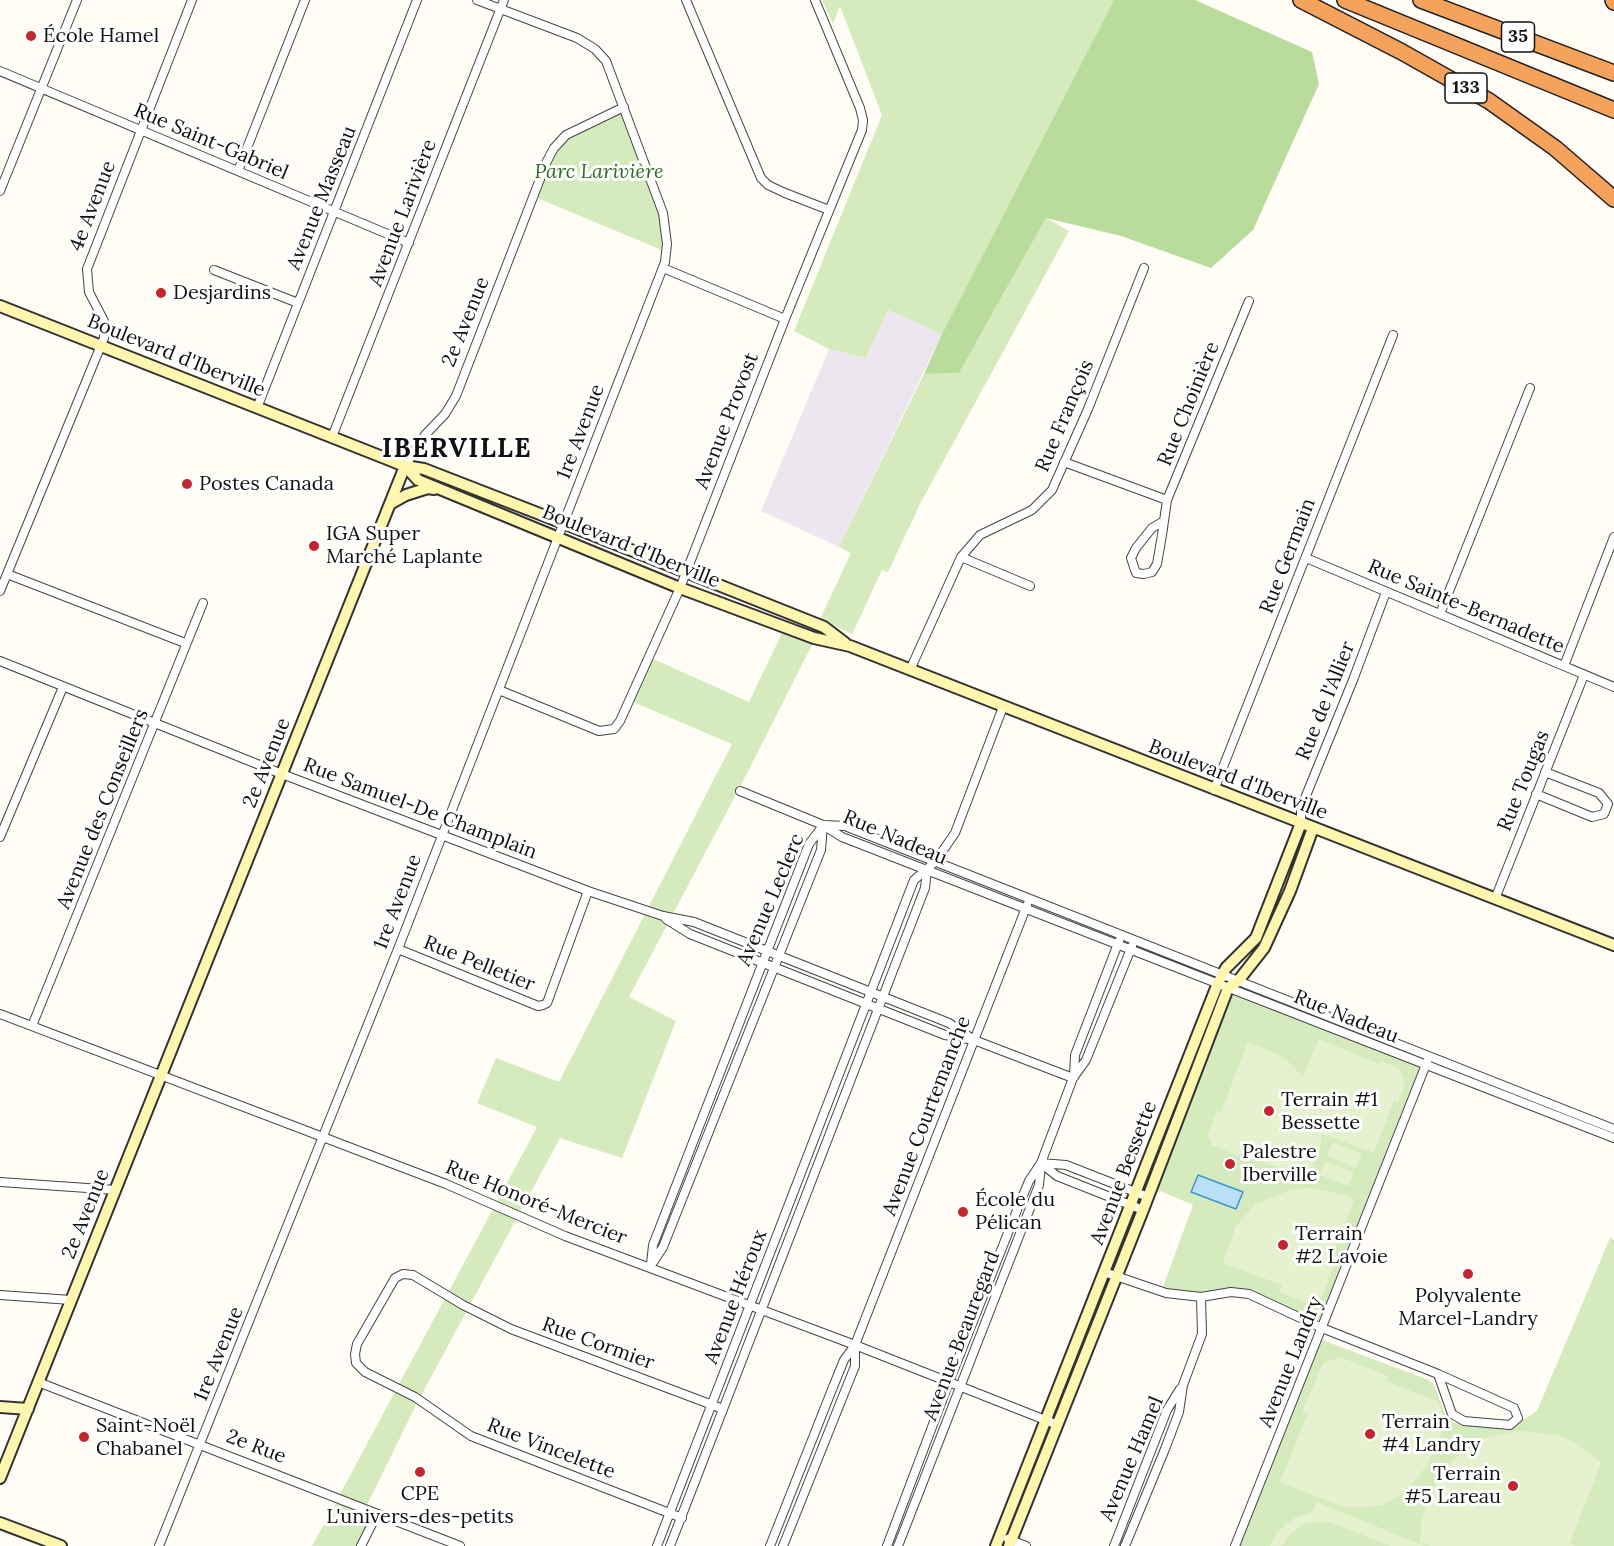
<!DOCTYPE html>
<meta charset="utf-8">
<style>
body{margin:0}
canvas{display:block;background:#fffdf5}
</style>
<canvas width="1614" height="1546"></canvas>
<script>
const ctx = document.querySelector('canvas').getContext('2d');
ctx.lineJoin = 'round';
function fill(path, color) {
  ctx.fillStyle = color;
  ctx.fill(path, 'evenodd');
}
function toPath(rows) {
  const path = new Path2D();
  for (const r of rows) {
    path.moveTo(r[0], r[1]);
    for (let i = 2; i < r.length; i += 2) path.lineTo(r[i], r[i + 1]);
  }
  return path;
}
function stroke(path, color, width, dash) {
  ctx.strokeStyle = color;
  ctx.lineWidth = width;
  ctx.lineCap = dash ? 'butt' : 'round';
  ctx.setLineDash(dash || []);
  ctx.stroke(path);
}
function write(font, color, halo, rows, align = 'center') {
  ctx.font = font + ' Lora,serif';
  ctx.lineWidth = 6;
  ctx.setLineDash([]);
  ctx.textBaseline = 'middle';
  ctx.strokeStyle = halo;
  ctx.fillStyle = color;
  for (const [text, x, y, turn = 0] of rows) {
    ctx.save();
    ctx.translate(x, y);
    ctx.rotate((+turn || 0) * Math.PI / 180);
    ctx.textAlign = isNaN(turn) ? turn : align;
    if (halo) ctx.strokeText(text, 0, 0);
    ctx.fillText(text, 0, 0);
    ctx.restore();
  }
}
const industrial = toPath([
 [888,310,942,334,839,547,761,511,829,349,866,358]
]);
const green = toPath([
 [822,0,1114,0,942,334,888,310,866,358,829,349,794,331,882,115,840,6,833,24],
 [624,107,652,176,669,253,535,197,560,141],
 [1046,218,1069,231,921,502,888,572,882,570,852,634,820,619,851,553,839,547,924,374,959,373],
 [783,631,813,643,740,787,629,997,676,1021,622,1158,560,1138,417,1403,366,1507,339,1496,537,1127,477,1103,496,1058,559,1082,732,744,633,702,649,657,749,702],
 [1228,988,1425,1066,1321,1321,1252,1295,1160,1295,1193,1205,1156,1189],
 [1610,1238,1614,1240,1614,1546,1233,1546,1314,1337,1429,1380,1434,1385,1446,1416,1454,1423,1506,1430,1537,1411],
 [337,1501,373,1514,358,1546,312,1546]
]);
const forest = toPath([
 [1114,0,1195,0,1312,52,1319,84,1253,230,1211,268,1121,236,1046,218,959,373,924,374,942,334]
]);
const pitch = toPath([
 [1319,1039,1379,1064,1381,1061,1400,1069,1405,1083,1398,1102,1394,1101,1374,1153,1322,1134,1320,1149,1308,1179,1240,1153,1238,1156,1212,1145,1208,1134,1217,1110,1221,1112,1248,1042,1281,1056,1290,1063,1303,1077],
 [1333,1142,1362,1154,1356,1168,1327,1156],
 [1325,1161,1354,1172,1349,1186,1320,1175],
 [1310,1188,1345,1195,1354,1200,1329,1264,1334,1266,1322,1296,1305,1302,1279,1292,1282,1285,1223,1263,1236,1226,1255,1205,1289,1190],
 [1340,1357,1388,1376,1386,1381,1438,1402,1446,1423,1427,1465,1415,1481,1399,1496,1381,1505,1365,1507,1344,1507,1280,1482,1307,1415,1302,1412,1323,1363],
 [1522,1431,1557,1435,1575,1442,1601,1463,1570,1543,1575,1546,1431,1546,1420,1542,1421,1523,1429,1494,1447,1466,1459,1455,1487,1438,1505,1433],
 [1317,1502,1424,1546,1391,1546,1329,1522,1307,1523,1291,1533,1282,1546,1270,1546,1276,1534,1287,1523,1298,1516,1311,1513]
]);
const water = toPath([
 [1198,1175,1243,1192,1236,1209,1191,1192,1198,1175]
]);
const street = toPath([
 [686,0,761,178,768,185,785,193,829,210],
 [0,71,409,243],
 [238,171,305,0],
 [0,191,77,0],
 [663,268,785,319],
 [214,270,298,303],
 [257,408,417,0],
 [332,437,504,0],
 [1064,462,1167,500],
 [405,466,425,435,445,414,456,396,547,161,554,148,566,135,624,107],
 [1164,521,1152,528,1136,548,1131,558,1136,573,1144,574,1152,572,1157,564,1162,535,1167,500,1249,301],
 [961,557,1030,586],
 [1306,558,1614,687],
 [7,574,185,643],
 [0,591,104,338,104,321,89,292,87,269,192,0],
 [1440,614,1530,388],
 [0,661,282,774,588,891,663,916,694,922,949,1023,974,1040],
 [1564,666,1614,537],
 [910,670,961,557,980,535,1032,510,1052,490,1088,409,1144,268],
 [499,690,599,731,614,729,620,721,680,588,785,319,862,130,863,120,860,108,815,0],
 [1214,790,1393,335],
 [740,791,823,825,842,837,1614,1138],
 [1536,794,1592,817,1604,814,1608,804,1599,793,1545,772],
 [1301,823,1301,808,1353,680,1386,592],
 [824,825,845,826,1614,1129],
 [0,837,63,687],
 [1495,899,1584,675],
 [666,919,690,934,945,1035,974,1040,1073,1078],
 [398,949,538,1006,543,1005,547,1003,588,891],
 [0,1014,446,1184,565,1236,855,1345,1058,1425],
 [32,1026,203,603],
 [1074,1077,1075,1055,1119,941],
 [1041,1163,1066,1165,1148,1197],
 [1042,1164,1057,1176,1143,1210],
 [0,1182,116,1190],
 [651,1264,653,1245,763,962,809,844,822,827],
 [650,1267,663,1247,821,850,823,825],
 [1104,1272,1166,1293,1201,1297,1231,1292,1249,1294,1322,1328,1438,1374,1514,1408,1518,1418,1510,1425,1464,1421,1452,1414,1438,1374],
 [0,1295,71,1300],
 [38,1382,460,1546],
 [682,1518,471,1436,415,1397,365,1372,356,1363,355,1354,357,1344,395,1278,403,1274,413,1275,463,1305,511,1329,723,1409],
 [1008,1539,1026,1546],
 [159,1546,398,949,665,262,667,244,663,213,606,61,595,49,577,38,477,0],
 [361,1546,377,1514],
 [657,1546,914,880,935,862,955,833,1003,707],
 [670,1546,925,888,927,870],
 [770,1546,833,1387,844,1360,855,1345,1027,905],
 [783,1546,855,1366,855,1346],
 [887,1546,949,1382,1019,1205,1029,1181,1041,1163,1073,1078,1086,1060,1132,946],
 [898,1546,1039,1185,1041,1165],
 [1114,1546,1167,1410,1180,1389],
 [1125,1546,1165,1449,1179,1412,1183,1385,1202,1334,1201,1297],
 [1235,1546,1427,1062]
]);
const secondary = toPath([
 [0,306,405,466,424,469,563,523,824,627,845,643],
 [405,466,418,480,680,588,814,638,850,646,1614,945],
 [390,504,406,495,428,488,434,489],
 [0,1407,28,1409],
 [0,1478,405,466],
 [0,1523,61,1546],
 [996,1546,1218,983,1226,968,1256,938,1301,823],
 [1009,1546,1143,1210,1228,988,1238,981,1264,948,1290,891,1313,828]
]);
const highway = toPath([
 [1301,0,1402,52,1489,101,1555,148,1614,199],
 [1345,0,1614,110],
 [1421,0,1614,73],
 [1613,0,1614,2]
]);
const markers = [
 [31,36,6,"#c4262e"],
 [161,293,6,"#c4262e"],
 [187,484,6,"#c4262e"],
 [314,546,6,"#c4262e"],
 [1269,1111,6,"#c4262e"],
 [1230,1164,6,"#c4262e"],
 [963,1212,6,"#c4262e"],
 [1283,1245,6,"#c4262e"],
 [1468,1274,6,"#c4262e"],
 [1370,1434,6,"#c4262e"],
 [84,1437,6,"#c4262e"],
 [420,1472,6,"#c4262e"],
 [1513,1486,6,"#c4262e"]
];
const shields = [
 [1518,37,33],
 [1466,88,42]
];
const shieldNames = [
 ["35",1518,37],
 ["133",1466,88]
];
const poiNames = [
 ["École Hamel",43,36],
 ["Desjardins",173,293],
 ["Postes Canada",199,484],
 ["IGA Super",326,534],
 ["Marché Laplante",326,557],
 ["Terrain #1",1281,1100],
 ["Bessette",1281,1123],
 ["Palestre",1242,1152],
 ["Iberville",1242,1175],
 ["École du",975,1200],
 ["Pélican",975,1223],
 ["Terrain",1295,1234],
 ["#2 Lavoie",1295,1257],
 ["Polyvalente",1468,1296,"center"],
 ["Marcel-Landry",1468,1319,"center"],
 ["Terrain",1382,1422],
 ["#4 Landry",1382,1445],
 ["Saint-Noël",96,1426],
 ["Chabanel",96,1449],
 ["Terrain",1501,1474,"right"],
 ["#5 Lareau",1501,1497,"right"],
 ["CPE",420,1494,"center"],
 ["L'univers-des-petits",420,1517,"center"]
];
const streetNames = [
 ["Rue Saint-Gabriel",211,142,23],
 ["Avenue Masseau",322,198,-68],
 ["4e Avenue",93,206,-69],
 ["Avenue Larivière",403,213,-69],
 ["2e Avenue",466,322,-68],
 ["Boulevard d'Iberville",176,356,22],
 ["Rue Choinière",1189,404,-68],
 ["Rue François",1065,416,-67],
 ["Avenue Provost",727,421,-69],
 ["1re Avenue",581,432,-69],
 ["Boulevard d'Iberville",631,547,22],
 ["Rue Germain",1288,556,-69],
 ["Rue Sainte-Bernadette",1466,607,23],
 ["Rue de l'Allier",1326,701,-68],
 ["2e Avenue",267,763,-68],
 ["Boulevard d'Iberville",1238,780,21],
 ["Rue Tougas",1524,781,-68],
 ["Avenue des Conseillers",103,809,-68],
 ["Rue Samuel-De Champlain",420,809,21],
 ["Rue Nadeau",895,838,23],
 ["Avenue Leclerc",771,900,-67],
 ["1re Avenue",398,902,-69],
 ["Rue Pelletier",479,964,22],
 ["Rue Nadeau",1346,1017,22],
 ["Avenue Courtemanche",927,1116,-69],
 ["Avenue Bessette",1124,1173,-69],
 ["Rue Honoré-Mercier",536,1203,22],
 ["2e Avenue",86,1214,-68],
 ["Avenue Héroux",736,1297,-69],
 ["Avenue Beauregard",962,1336,-69],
 ["Rue Cormier",598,1344,20],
 ["1re Avenue",219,1354,-68],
 ["Avenue Landry",1291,1362,-68],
 ["2e Rue",256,1447,21],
 ["Rue Vincelette",551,1449,21],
 ["Avenue Hamel",1132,1459,-67]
];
const parkNames = [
 ["Parc Larivière",599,172]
];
const districtNames = [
 ["IBERVILLE",457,450]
];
fill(industrial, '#eee6ef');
fill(green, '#d5ebbd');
fill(forest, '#b9dc9c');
fill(pitch, '#e6f2cf');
fill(water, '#b9e0f7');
stroke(water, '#3f96cf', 1.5);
stroke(street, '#444', 10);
stroke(secondary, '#333', 14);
stroke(highway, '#222', 18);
stroke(street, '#fff', 8);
stroke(secondary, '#fff6b0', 10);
stroke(highway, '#f5a25d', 15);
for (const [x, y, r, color] of markers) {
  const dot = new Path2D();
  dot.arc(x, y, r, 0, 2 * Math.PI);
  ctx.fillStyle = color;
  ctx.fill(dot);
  stroke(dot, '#fff', 2);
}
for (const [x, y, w] of shields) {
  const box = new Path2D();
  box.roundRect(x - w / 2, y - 15, w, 30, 4.5);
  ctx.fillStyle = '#fff';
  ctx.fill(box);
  stroke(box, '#111', 1.5);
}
write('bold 18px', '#111', null, shieldNames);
write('20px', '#111', '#fff', poiNames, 'left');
write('20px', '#111', '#fff', streetNames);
write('italic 20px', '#2f6b1f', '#fff', parkNames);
ctx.letterSpacing = '1.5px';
write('bold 26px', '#111', '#fff', districtNames);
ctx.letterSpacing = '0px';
</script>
